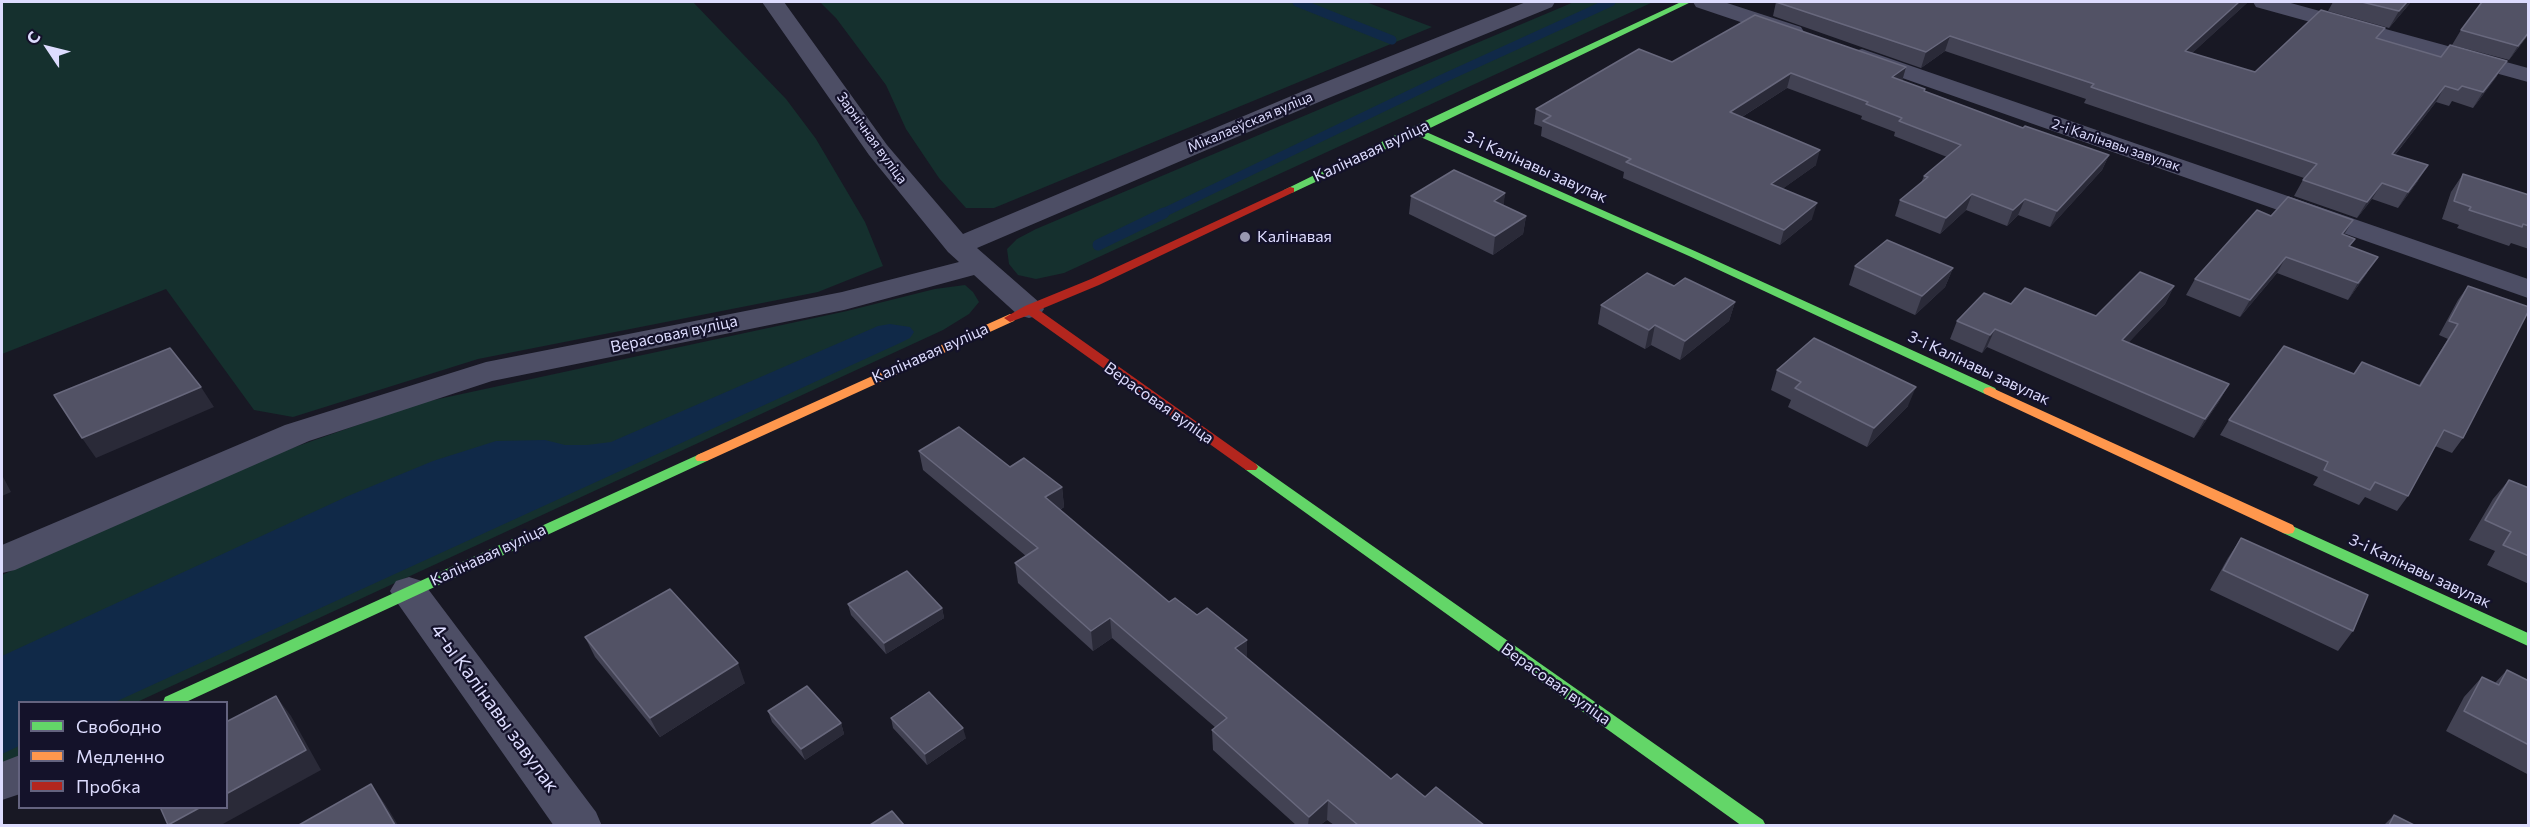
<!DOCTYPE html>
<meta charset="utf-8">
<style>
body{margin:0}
#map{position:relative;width:2530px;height:827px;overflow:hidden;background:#181824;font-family:Commissioner,sans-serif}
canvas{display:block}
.frame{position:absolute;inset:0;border:3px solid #dddcfe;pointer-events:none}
.legend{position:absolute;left:18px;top:701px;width:210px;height:108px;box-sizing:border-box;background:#14122a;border:2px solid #64637f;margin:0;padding:8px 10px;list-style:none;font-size:18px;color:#dddcfe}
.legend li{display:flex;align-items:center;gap:12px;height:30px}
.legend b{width:30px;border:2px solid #64637f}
.north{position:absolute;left:18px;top:18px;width:60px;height:60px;-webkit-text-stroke:4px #14122a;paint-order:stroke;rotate:305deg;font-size:16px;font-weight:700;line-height:24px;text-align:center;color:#dddcfe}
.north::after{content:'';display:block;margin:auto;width:21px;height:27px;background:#dddcfe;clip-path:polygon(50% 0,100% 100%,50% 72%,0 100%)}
</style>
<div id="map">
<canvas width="2530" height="827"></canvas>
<div class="frame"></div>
<ul class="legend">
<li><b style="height:8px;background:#63d668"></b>Свободно</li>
<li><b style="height:8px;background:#ff974d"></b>Медленно</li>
<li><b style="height:8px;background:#b3261e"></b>Пробка</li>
</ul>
<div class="north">С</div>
</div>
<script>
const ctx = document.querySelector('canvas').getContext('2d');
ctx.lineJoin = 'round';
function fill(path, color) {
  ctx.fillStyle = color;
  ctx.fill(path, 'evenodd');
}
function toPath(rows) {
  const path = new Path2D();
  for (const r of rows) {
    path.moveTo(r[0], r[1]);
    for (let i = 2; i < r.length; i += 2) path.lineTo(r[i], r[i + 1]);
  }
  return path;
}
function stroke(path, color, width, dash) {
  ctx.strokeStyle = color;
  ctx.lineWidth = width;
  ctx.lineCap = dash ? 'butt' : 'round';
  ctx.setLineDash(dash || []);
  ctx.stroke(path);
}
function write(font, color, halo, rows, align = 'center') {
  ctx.font = font + ' Commissioner,sans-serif';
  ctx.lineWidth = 4.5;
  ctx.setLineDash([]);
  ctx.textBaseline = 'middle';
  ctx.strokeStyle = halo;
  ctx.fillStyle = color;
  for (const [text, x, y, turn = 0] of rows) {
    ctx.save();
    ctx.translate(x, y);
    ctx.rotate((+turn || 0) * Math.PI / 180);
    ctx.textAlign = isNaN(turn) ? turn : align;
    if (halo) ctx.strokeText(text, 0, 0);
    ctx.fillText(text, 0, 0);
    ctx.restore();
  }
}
const green = toPath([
 [2,2,693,2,786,99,816,139,865,222,883,266,818,292,478,359,293,417,254,410,166,289,2,354],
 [820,2,1366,2,1432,27,994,208,966,208,939,178,906,129,886,85,836,18],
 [1574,2,1653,2,1064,273,1036,279,1018,275,1009,264,1007,249,1017,239,1036,229],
 [965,285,973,292,979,302,969,314,943,330,137,702,20,702,19,757,2,765,2,575,258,460,420,403,847,311,935,289]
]);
const water = toPath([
 [890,324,910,327,914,332,910,338,900,343,115,702,20,702,19,746,2,754,2,656,348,496,433,461,496,441,545,440,565,445,587,445,611,442,878,326]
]);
const streamFar1 = toPath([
 [1297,2,1392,40],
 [1161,214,1442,79,1611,2]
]);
const stream = toPath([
 [1098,245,1164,213]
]);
const street = toPath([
 [762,2,784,2,887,145,963,234,1308,89,1526,2,1555,2,1552,7,1326,99,977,248,1040,303,1044,309,1040,315,1029,318,1018,315,974,275,844,310,492,381,309,441,15,570,2,573,2,545,285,425,486,362,842,292,959,262,948,252,869,155,762,2],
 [1693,2,1724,2,1801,27,1804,32,1801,37,1793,39,1785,37,1696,7,1693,2],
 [2253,2,2287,2,2528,68,2528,82,2256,7,2253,2],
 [1862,49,2528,279,2528,298,1854,61,1850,56,1854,51,1862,49],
 [409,577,422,581,596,812,602,826,554,826,396,601,390,591,396,581,409,577],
 [20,755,20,794,2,800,2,762,20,755]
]);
const fast = toPath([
 [1681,2,1691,2,1424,131,1697,252,1995,388,1997,391,1995,394,1985,394,1689,256,1416,135,1294,192,1290,193,1284,190,1410,128,1681,2],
 [702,453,707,455,709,458,707,461,186,702,163,702,165,697,702,453],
 [1251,462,1256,464,1763,820,1766,826,1742,826,1246,470,1244,467,1246,464,1251,462],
 [2288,524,2528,633,2528,646,2283,533,2281,529,2283,525,2288,524]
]);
const slow = toPath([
 [1010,314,1014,315,1016,318,1014,321,707,461,697,461,695,458,697,455,1010,314],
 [1990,387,2293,525,2295,529,2293,533,2288,534,2283,533,1985,394,1983,391,1985,388,1990,387]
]);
const jam = toPath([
 [1290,187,1294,188,1294,192,1099,285,1039,310,1256,464,1258,467,1256,470,1246,470,1029,315,1010,322,1004,318,1025,306,1091,279,1290,187]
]);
const wall = toPath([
 [1776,2,2248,2,2192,53,2255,72,2379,39,2497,76,2473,108,2452,101,2449,106,2436,102,2395,155,2418,181,2398,208,2372,199,2357,218,2294,196,2304,178,2084,103,2086,99,1945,51,1921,68,1773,16],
 [2333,2,2411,2,2389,28,2328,11],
 [2529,2,2529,34,2509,60,2452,45,2461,30],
 [1672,62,1906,67,1902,81,1925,91,2023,128,2109,155,2102,170,2050,227,2018,215,2007,226,1966,210,1940,234,1895,216,1900,200,1921,183,1924,176,1947,157,1894,136,1895,132,1861,119,1862,116,1787,88,1742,117,1816,165,1782,189,1812,219,1780,245,1623,178,1624,172,1541,136,1542,127,1534,124,1536,109],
 [2463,174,2529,195,2529,249,2511,243,2509,246,2457,228,2459,225,2442,219,2451,192],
 [1505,193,1503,205,1526,216,1523,234,1493,255,1409,214,1411,196],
 [2271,216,2353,220,2344,235,2350,247,2367,273,2348,300,2277,273,2240,317,2186,295,2195,279],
 [1855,266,1953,268,1945,287,1915,315,1849,285],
 [1674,286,1735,302,1729,321,1680,360,1651,345,1645,349,1598,324,1601,305],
 [2174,286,2165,304,2128,343,2229,384,2218,403,2194,438,1987,347,1982,353,1950,339,1957,321,2011,304,2096,316],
 [2468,286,2463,438,2452,453,2435,446,2408,496,2397,511,2365,497,2359,505,2313,485,2318,477,2220,435,2229,420,2419,385,2448,339,2439,335,2458,300],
 [1777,370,1908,406,1867,447,1788,407,1791,400,1771,390],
 [919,451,1010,467,1062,487,1064,507,1060,510,1169,602,1247,658,1391,779,1484,825,1334,825,1327,820,1320,825,1296,825,1213,750,1212,730,1216,728,1112,638,1093,651,1018,583,1015,563,1026,556,923,470],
 [2509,480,2529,488,2529,584,2487,565,2495,551,2469,540,2493,499],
 [2241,538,2353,631,2338,651,2210,590,2228,558],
 [848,604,942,608,944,618,886,654,851,615],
 [585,637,745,683,660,737,595,657],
 [2507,670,2529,681,2529,775,2446,731,2464,697,2482,677,2495,683],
 [768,711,841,723,844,734,805,760,772,722],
 [891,718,966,738,927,765,893,728],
 [2394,815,2414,825,2384,825]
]);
const shadedWall = toPath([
 [2239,2,2248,2,2178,66,2185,51],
 [2407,2,2411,2,2389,28,2399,11],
 [2529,32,2529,34,2509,60,2518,46],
 [1950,36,1945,51,1921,68,1926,52],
 [2507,61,2497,76,2473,108,2483,92],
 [1906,67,1902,81,1892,77],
 [1791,73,1787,88,1726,127,1730,112],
 [2445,86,2436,102,2383,170,2392,154],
 [1820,150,1816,165,1767,200,1771,184],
 [2109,155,2102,170,2050,227,2057,211],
 [2428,165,2418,181,2398,208,2408,192],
 [2382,183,2372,199,2357,218,2367,202],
 [1505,193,1503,212,1494,201],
 [1972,194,1966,210,1940,234,1946,218],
 [2025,199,2018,215,2007,226,2013,210],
 [1817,203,1812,219,1780,245,1784,230],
 [1526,216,1523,234,1493,255,1495,236],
 [2353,220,2343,236,2342,234],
 [2286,257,2277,273,2240,317,2250,300],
 [2378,257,2367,273,2348,300,2358,283],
 [1953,268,1945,287,1915,315,1922,296],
 [2174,286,2165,304,2113,359,2122,340],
 [1735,302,1729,321,1680,360,1685,341],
 [1655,325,1651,345,1645,349,1649,330],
 [1995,329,1987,347,1982,353,1990,335],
 [2229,384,2218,403,2194,438,2205,419],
 [201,387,214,407,96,458,82,438],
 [1916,387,1908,406,1867,447,1874,428],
 [2,475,11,492,2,496],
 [1062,487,1064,507,1048,517,1045,497],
 [942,608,944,618,886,654,884,643],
 [1110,618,1112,638,1093,651,1091,631],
 [1247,640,1247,660,1235,648],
 [738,663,745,683,660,737,650,718],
 [276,696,291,716,321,770,221,825,168,825,201,807,226,807,226,794],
 [841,723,844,734,805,760,801,749],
 [963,728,966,738,927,765,925,754],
 [371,784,385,804,398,825,395,825],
 [1328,800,1327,820,1320,825,1308,825,1309,817]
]);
const building = toPath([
 [1776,2,2239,2,2185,51,2255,72,2321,10,2385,28,2376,38,2441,57,2450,45,2507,61,2483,92,2462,86,2458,90,2445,86,2392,154,2428,165,2408,192,2382,183,2367,202,2303,180,2317,164,2091,87,2094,84,1950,36,1926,52,1776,2],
 [2362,2,2407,2,2399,11,2362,2],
 [2482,2,2529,2,2529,32,2518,46,2461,30,2482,2],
 [1755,15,1906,67,1892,77,1925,89,1924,91,2023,128,2025,126,2109,155,2057,211,2025,199,2013,210,1972,194,1946,218,1900,200,1928,177,1924,176,1961,145,1899,121,1902,118,1866,104,1868,102,1791,73,1730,112,1820,150,1771,184,1817,203,1784,230,1626,162,1631,159,1543,121,1551,116,1536,109,1639,49,1672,62,1755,15],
 [1454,170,1505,193,1494,201,1526,216,1495,236,1411,196,1454,170],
 [2463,174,2529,195,2529,226,2523,224,2522,227,2469,210,2471,207,2454,201,2463,174],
 [2288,197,2353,220,2342,234,2355,239,2349,246,2378,257,2358,283,2286,257,2250,300,2195,279,2257,210,2271,216,2288,197],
 [1887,240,1953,268,1922,296,1855,266,1887,240],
 [2140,272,2174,286,2122,340,2229,384,2205,419,1995,329,1990,335,1957,321,1984,293,2011,304,2025,288,2096,316,2140,272],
 [1647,273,1674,286,1685,278,1735,302,1685,341,1655,325,1649,330,1601,305,1647,273],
 [2468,286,2529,307,2529,310,2463,438,2444,430,2408,496,2375,482,2370,490,2324,470,2328,462,2229,420,2284,346,2354,374,2362,362,2420,386,2458,324,2449,321,2468,286],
 [1814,338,1916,387,1874,428,1795,388,1801,382,1777,370,1814,338],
 [170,348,201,387,82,438,54,395,170,348],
 [959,427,1010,467,1024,458,1062,487,1045,497,1169,602,1175,598,1197,615,1207,608,1247,640,1235,648,1391,779,1397,774,1425,797,1436,787,1484,825,1358,825,1328,800,1309,817,1212,730,1227,718,1110,618,1091,631,1015,563,1038,548,919,451,959,427],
 [2509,480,2529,488,2529,556,2503,545,2511,532,2485,520,2509,480],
 [2241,538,2368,595,2353,631,2223,570,2241,538],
 [907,571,942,608,884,643,848,604,907,571],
 [670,589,738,663,650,718,585,637,670,589],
 [2507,670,2529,681,2529,745,2464,711,2482,677,2499,685,2507,670],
 [807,686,841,723,801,749,768,711,807,686],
 [929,692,963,728,925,754,891,718,929,692],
 [276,696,306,750,226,794,226,722,276,696],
 [371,784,395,825,299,825,371,784],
 [160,807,201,807,168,825,160,807],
 [892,811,904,825,870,825,892,811],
 [2394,815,2414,825,2389,825,2394,815]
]);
const markers = [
 [1245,237,6,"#9897b2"]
];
const farStreetnames = [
 ["Мікалаеўская вуліца",1250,122,-23],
 ["Зарнічная вуліца",872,138,54],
 ["2-і Калінавы завулак",2116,145,19]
];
const streetNames = [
 ["Калінавая вуліца",1371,151,-25],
 ["3-і Калінавы завулак",1536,167,24],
 ["Верасовая вуліца",674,334,-12],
 ["Калінавая вуліца",930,353,-24],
 ["3-і Калінавы завулак",1979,368,25],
 ["Верасовая вуліца",1159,403,35],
 ["Калінавая вуліца",488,555,-25],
 ["3-і Калінавы завулак",2420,571,25],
 ["Верасовая вуліца",1556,684,35]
];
const poiNames = [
 ["Калінавая",1257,237]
];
const nearStreetnames = [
 ["4-ы Калінавы завулак",495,708,54]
];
fill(green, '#15302e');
fill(water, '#102948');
stroke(streamFar1, '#102948', 9);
stroke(stream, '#102948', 11);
fill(street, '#4d4e65');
fill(fast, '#63d668');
fill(slow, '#ff974d');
fill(jam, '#b3261e');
fill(wall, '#424253');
fill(shadedWall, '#2a2a38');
fill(building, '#525265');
stroke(building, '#68687d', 1.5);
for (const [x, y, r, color] of markers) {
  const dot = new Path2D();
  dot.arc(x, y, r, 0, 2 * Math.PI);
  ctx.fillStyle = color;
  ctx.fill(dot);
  stroke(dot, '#14122a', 2);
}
write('14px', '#dddcfe', '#14122a', farStreetnames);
write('16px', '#dddcfe', '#14122a', streetNames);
write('16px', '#dddcfe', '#14122a', poiNames, 'left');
write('20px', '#dddcfe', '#14122a', nearStreetnames);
</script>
